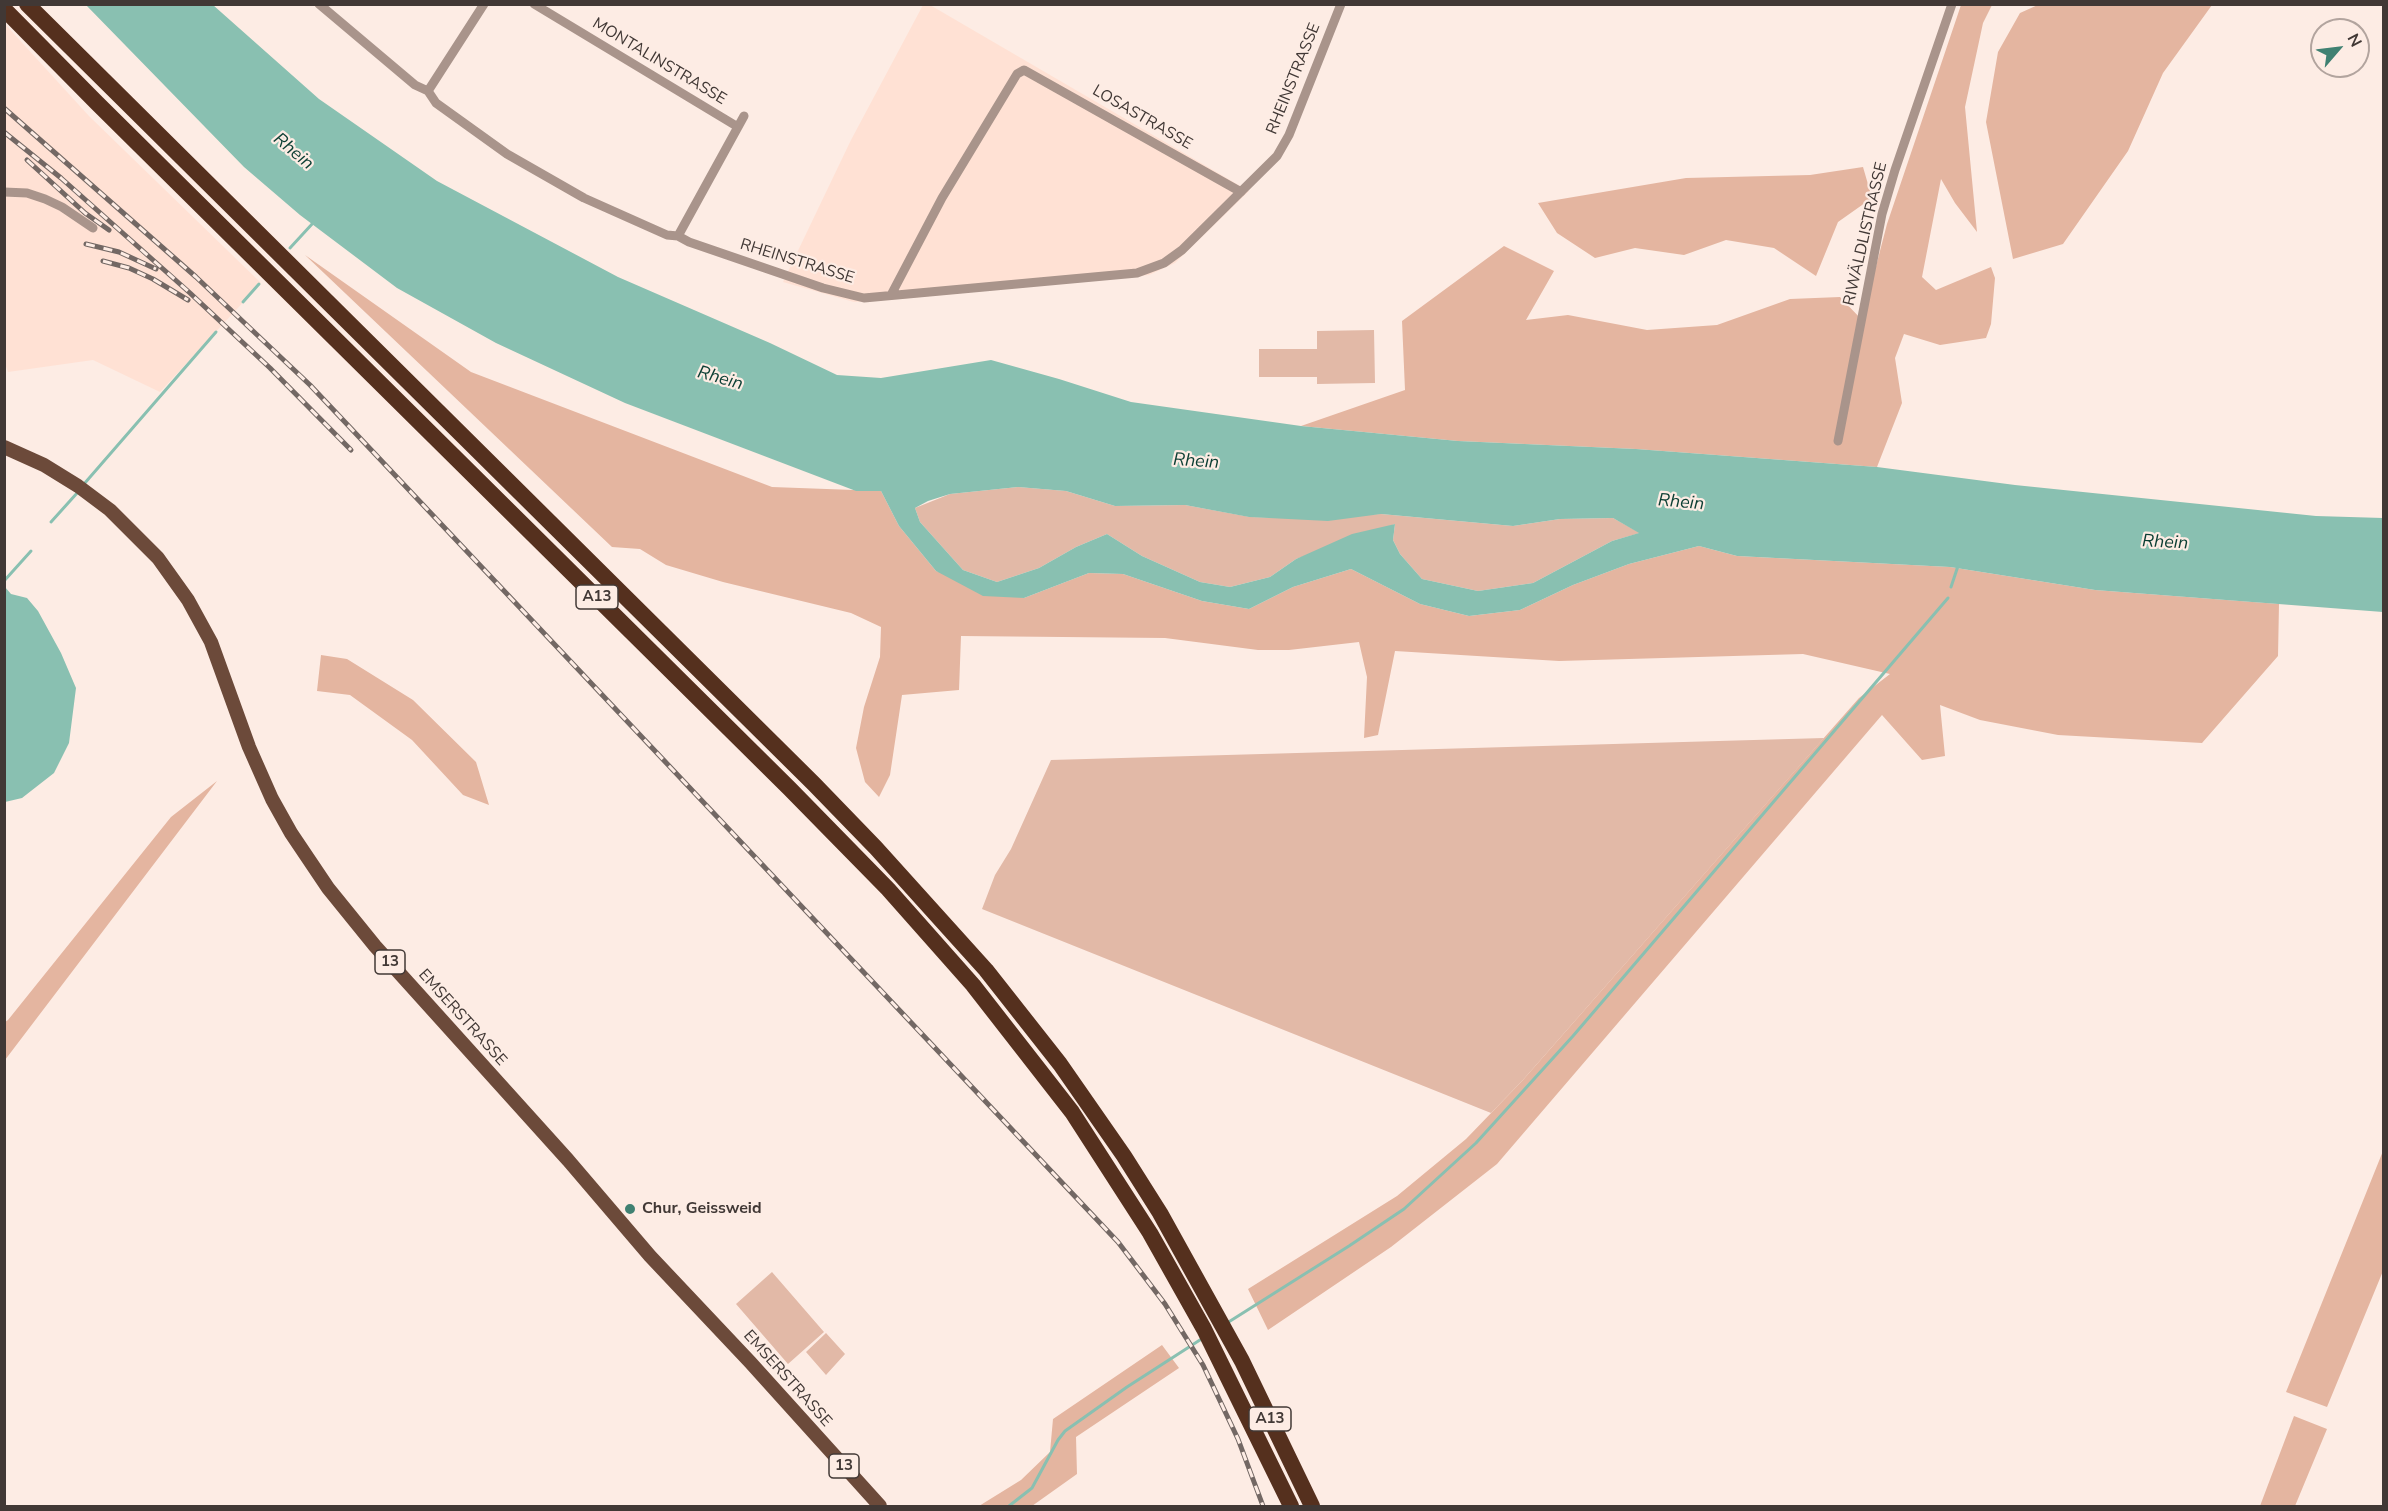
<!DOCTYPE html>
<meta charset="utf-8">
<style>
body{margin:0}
#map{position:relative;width:2388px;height:1511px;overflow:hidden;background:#fdece4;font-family:"Nunito Sans",sans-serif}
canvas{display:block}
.frame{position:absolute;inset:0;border:6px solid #413835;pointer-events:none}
.north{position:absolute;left:2310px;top:18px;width:60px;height:60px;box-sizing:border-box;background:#fdece4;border:2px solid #b2a49e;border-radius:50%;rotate:62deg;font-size:16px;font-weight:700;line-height:24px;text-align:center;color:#413835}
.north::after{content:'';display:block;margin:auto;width:21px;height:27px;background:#408172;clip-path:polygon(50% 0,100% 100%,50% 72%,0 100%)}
</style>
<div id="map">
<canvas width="2388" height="1511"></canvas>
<div class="frame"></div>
<div class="north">N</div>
</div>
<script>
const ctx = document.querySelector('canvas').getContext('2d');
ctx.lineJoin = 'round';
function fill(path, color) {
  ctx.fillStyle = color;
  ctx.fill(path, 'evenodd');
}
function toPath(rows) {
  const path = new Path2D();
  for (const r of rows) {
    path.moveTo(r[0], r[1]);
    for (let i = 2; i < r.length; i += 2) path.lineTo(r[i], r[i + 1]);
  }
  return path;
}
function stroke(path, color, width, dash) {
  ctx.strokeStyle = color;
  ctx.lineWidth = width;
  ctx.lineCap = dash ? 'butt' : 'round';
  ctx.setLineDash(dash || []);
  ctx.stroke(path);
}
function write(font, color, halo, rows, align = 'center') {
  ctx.font = font + ' "Nunito Sans",sans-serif';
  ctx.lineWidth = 4.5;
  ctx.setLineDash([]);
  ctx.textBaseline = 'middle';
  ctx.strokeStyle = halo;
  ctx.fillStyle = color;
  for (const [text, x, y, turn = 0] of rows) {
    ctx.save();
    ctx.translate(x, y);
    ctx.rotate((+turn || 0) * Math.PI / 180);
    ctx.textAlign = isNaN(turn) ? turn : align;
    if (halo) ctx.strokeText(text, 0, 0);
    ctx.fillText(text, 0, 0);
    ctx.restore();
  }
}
const built = toPath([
 [923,5,930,5,1249,191,1175,263,1149,275,911,298,854,302,783,282,851,140],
 [4,23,89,116,261,283,160,392,93,360,8,372,5,364]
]);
const green = toPath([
 [1374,330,1375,383,1317,384,1317,377,1259,377,1259,349,1317,349,1317,331],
 [1018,487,1066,491,1115,506,1185,505,1250,517,1286,518,1381,514,1513,526,1560,519,1613,518,1640,533,1612,541,1533,583,1478,591,1422,579,1400,554,1393,540,1395,524,1296,559,1270,577,1230,587,1200,582,1142,556,1107,534,1076,547,1039,568,997,582,963,570,920,522,915,508,950,494],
 [1824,738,1522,1081,1491,1113,982,909,995,875,1011,849,1051,760],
 [772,1272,824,1332,788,1364,736,1304],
 [826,1333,845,1354,826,1375,806,1352]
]);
const forest = toPath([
 [2040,4,2212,5,2163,73,2128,151,2063,244,2013,259,1986,122,1998,52,2020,13],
 [1961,5,1992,5,1983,23,1965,107,1977,232,1955,203,1941,179,1922,277,1936,290,1991,267,1995,278,1991,324,1986,338,1940,345,1904,334,1895,358,1902,403,1877,467,1636,449,1458,441,1301,426,1405,390,1402,321,1504,246,1554,271,1526,320,1568,315,1647,330,1717,325,1790,299,1840,297,1862,320,1887,224],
 [1863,167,1872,198,1838,222,1816,276,1774,248,1726,240,1684,255,1635,248,1595,258,1557,233,1538,203,1686,178,1810,175],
 [305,255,471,372,772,487,881,491,899,526,936,571,1024,598,1089,573,1123,574,1202,601,1249,609,1293,587,1351,569,1420,604,1469,616,1520,610,1573,585,1629,564,1699,546,1737,556,1950,567,2095,590,2279,604,2278,656,2202,743,2058,735,1980,720,1940,705,1945,756,1922,760,1882,715,1497,1164,1391,1247,1268,1330,1248,1289,1397,1196,1466,1139,1522,1081,1859,698,1890,674,1803,654,1559,661,1395,651,1378,735,1364,738,1367,677,1359,642,1289,650,1258,650,1165,638,961,636,959,690,902,695,890,775,879,797,865,782,856,748,864,707,880,657,881,627,851,613,723,582,666,565,640,549,612,547],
 [321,655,347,659,413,700,476,762,489,805,463,795,412,740,350,695,317,691],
 [217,781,5,1060,5,1022,8,1020,171,817],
 [2383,1151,2383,1271,2327,1407,2286,1392],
 [1162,1345,1179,1368,1076,1437,1077,1474,1032,1506,979,1506,1021,1480,1050,1452,1053,1419],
 [2294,1416,2327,1429,2295,1506,2260,1506]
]);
const water = toPath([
 [86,5,213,5,319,99,437,181,618,277,770,343,837,375,881,378,991,360,1059,379,1131,402,1301,426,1458,441,1636,449,1877,467,2015,485,2316,516,2383,518,2383,612,2095,590,1950,567,1737,556,1699,546,1629,564,1573,585,1520,610,1469,616,1420,604,1351,569,1293,587,1249,609,1202,601,1123,574,1089,573,1024,598,983,596,936,571,899,526,881,491,856,491,625,403,496,343,397,288,300,215,244,167],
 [1018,487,1066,491,1115,506,1185,505,1249,517,1328,521,1381,514,1513,526,1560,519,1613,518,1639,533,1612,541,1533,583,1478,591,1422,579,1400,554,1393,540,1395,524,1352,534,1296,559,1270,577,1230,587,1200,582,1142,556,1107,534,1076,547,1039,568,997,582,963,570,920,522,915,508,928,501,950,494],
 [5,587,11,594,27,598,38,611,61,653,76,688,69,743,54,773,22,798,5,802]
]);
const stream = toPath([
 [290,248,313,223],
 [243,302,259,284],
 [84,484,216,332],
 [51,522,78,492],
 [4,581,31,551],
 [1951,587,1958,566],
 [1227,1323,1349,1246,1404,1209,1476,1143,1573,1036,1948,598],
 [1009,1506,1032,1488,1058,1440,1065,1431,1127,1387,1203,1338]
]);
const minor = toPath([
 [319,4,415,85,428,91,436,103,507,154,584,198,667,235,678,236,689,242,823,288,864,298,1137,273,1164,263,1182,250,1277,156,1289,135,1341,4],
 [534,4,738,127],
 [428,91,484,4],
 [4,192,27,193,45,199,62,207,93,228],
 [678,236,744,116],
 [891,295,942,198,1017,74,1024,70,1241,192],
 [1838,441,1882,214,1895,170,1952,4]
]);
const primary = toPath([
 [4,447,44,465,78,486,110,510,158,558,188,600,211,642,249,747,272,799,291,833,328,888,375,946,568,1160,650,1256,750,1362,880,1506]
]);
const motorway = toPath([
 [27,4,814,784,876,848,986,970,1060,1064,1124,1156,1160,1213,1242,1361,1312,1506],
 [4,9,97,103,789,788,888,889,973,985,1072,1112,1150,1233,1204,1329,1291,1506]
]);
const rail = toPath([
 [4,108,196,277,310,385,1118,1242,1165,1304,1203,1365,1238,1439,1263,1506],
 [4,132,61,178,190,293,270,368,351,450],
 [27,160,85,213,109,230],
 [86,244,119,252,156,269],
 [103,261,129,268,153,279,188,300]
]);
const markers = [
 [630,1209,6,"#408172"]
];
const shields = [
 [597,597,42],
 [390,962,30],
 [1270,1419,42],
 [844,1466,30]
];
const shieldNames = [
 ["A13",597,597],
 ["13",390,962],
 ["A13",1270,1419],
 ["13",844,1466]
];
const streetNames = [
 ["MONTALINSTRASSE",659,62,31],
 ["RHEINSTRASSE",1294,79,-68],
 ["LOSASTRASSE",1142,118,30],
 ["RIWÄLDLISTRASSE",1866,234,-77],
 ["RHEINSTRASSE",797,262,17],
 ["EMSERSTRASSE",462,1018,48],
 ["EMSERSTRASSE",787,1379,48]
];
const poiNames = [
 ["Chur, Geissweid",642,1209]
];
const waterNames = [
 ["Rhein",293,152,40],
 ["Rhein",720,379,16],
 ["Rhein",1196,462,4],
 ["Rhein",1681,503,5],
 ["Rhein",2165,543,3]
];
fill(built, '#ffe1d4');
fill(green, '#e2b9a7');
fill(forest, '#e4b5a0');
fill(water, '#89c0b1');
stroke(stream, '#89c0b1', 3);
stroke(minor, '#a9948b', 9);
stroke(primary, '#6c4a3a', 14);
stroke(motorway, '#55301e', 16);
stroke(rail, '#736864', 5);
stroke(rail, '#fdece4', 3, [9]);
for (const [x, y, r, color] of markers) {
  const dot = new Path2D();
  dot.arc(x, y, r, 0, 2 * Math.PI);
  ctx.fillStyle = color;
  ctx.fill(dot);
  stroke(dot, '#fdece4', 2);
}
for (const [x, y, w] of shields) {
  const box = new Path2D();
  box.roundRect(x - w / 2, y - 12, w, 24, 4.5);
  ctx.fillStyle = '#fdece4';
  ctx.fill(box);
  stroke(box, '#413835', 1.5);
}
write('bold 15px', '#413835', null, shieldNames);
write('16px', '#413835', '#fdece4', streetNames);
write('bold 16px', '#413835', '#fdece4', poiNames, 'left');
write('italic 18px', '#0b3e33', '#fdece4', waterNames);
</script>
